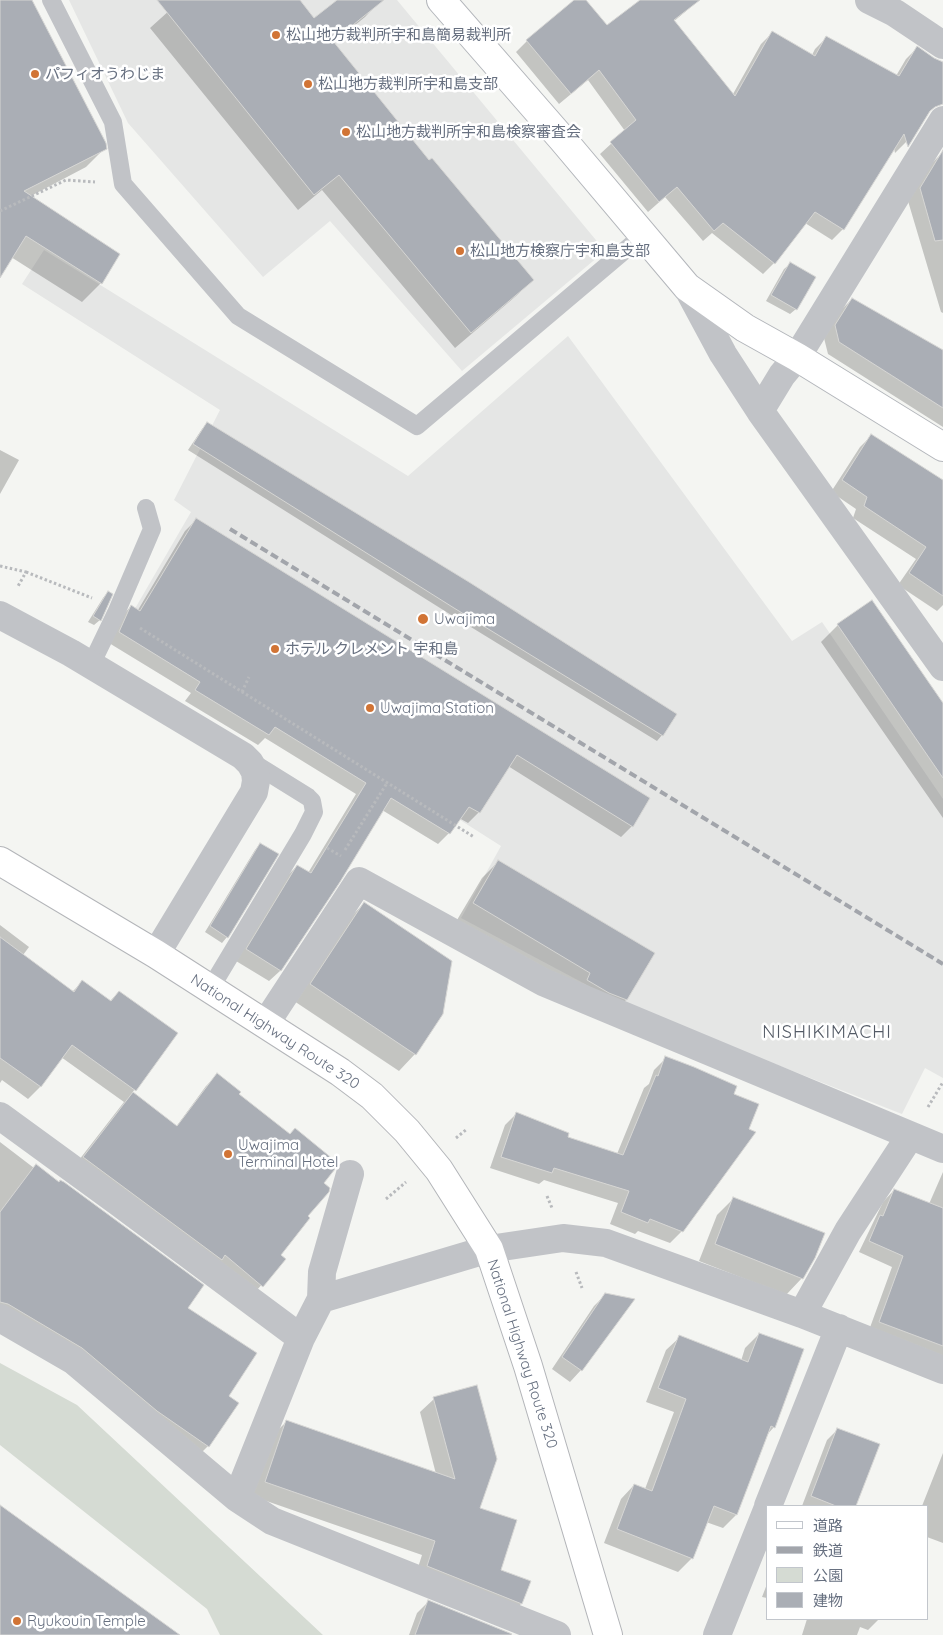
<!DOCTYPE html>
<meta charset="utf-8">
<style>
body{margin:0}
#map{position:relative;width:943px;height:1635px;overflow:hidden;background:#f4f5f2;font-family:Quicksand,"Noto Sans JP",sans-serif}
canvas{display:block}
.legend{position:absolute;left:766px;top:1505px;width:162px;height:115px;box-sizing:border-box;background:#fff;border:1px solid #c2c6cc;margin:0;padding:6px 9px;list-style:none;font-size:15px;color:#677080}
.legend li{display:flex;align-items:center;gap:10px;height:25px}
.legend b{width:25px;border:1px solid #c2c6cc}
</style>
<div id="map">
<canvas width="943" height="1635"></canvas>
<ul class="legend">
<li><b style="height:6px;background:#fff"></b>道路</li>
<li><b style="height:6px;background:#a2a5ab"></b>鉄道</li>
<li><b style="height:14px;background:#d5dbd3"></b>公園</li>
<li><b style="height:14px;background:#aaaeb5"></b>建物</li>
</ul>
</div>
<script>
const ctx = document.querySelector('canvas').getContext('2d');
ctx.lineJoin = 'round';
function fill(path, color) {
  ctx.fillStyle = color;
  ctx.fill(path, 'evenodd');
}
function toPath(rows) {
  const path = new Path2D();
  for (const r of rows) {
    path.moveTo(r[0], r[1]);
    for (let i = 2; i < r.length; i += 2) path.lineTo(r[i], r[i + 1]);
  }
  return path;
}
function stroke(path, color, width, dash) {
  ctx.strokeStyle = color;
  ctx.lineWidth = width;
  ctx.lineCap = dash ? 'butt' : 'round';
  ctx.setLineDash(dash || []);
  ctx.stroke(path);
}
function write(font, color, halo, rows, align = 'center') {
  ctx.font = font + ' Quicksand,"Noto Sans JP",sans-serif';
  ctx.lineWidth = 5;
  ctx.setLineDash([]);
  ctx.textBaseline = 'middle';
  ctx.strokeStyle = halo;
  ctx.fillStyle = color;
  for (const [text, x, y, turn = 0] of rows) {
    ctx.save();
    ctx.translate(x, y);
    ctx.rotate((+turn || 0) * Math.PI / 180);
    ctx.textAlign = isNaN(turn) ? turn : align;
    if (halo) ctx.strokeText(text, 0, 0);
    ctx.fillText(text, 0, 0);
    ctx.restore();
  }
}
const built = toPath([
 [69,0,397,0,605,251,462,371,330,221,263,277,128,123],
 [44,250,408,476,568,336,792,641,822,622,943,799,943,1078,925,1068,902,1114,650,1015,602,993,461,918,501,846,133,612,191,512,174,500,220,410,22,284]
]);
const green = toPath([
 [0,1363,77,1405,323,1635,220,1635,207,1609,0,1445]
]);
const shadow = toPath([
 [0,0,31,0,105,148,86,167,29,197,101,283,82,302,11,257,0,273],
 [181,0,298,0,314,20,339,0,381,0,365,17,333,43,429,162,532,280,516,296,455,348,322,190,298,210,150,28],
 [576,0,585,0,607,27,642,0,695,0,696,1,685,12,673,22,733,94,761,44,772,33,812,55,815,49,826,38,896,76,906,59,917,48,943,64,943,73,906,142,895,153,894,148,843,229,832,240,805,223,774,263,763,274,712,233,703,241,665,197,648,212,600,154,625,131,588,80,559,104,516,52,527,41],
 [943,152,943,313,941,312,908,201,931,164],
 [790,264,796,309,790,314,766,301,784,269],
 [852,299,943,351,943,427,828,354,824,338,840,311],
 [207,423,662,735,657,741,448,613,188,450,202,429],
 [872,435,943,482,943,605,937,611,898,585,916,559,853,518,856,509,831,492,860,447],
 [0,450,19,460,0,494],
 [196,520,632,826,621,837,508,766,479,812,468,823,459,818,449,833,438,844,382,810,339,881,280,971,269,981,236,961,286,877,297,866,308,873,356,794,265,738,258,745,185,701,191,693,109,643,121,617,131,606,138,610,185,531],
 [108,592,100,620,94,625,88,622,103,598],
 [838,625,943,705,943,818,821,642],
 [260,844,227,937,222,943,205,932,255,850],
 [498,862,626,1000,610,1016,457,920,482,878],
 [364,903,415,1054,399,1071,294,1001,348,920],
 [0,925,29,947,23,955,72,992,82,982,110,1001,119,992,176,1033,132,1093,176,1127,206,1086,217,1075,323,1184,306,1216,279,1255,284,1259,250,1298,72,1169,124,1102,61,1057,40,1087,28,1099,2,1080,0,1083],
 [666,1058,732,1095,682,1231,670,1243,638,1231,635,1234,610,1224,618,1203,544,1180,539,1184,490,1168,505,1125,517,1113,566,1138,617,1154,644,1088,649,1084,654,1070],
 [0,1142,34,1168,187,1308,227,1397,208,1446,196,1458,0,1319],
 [943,1172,943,1363,868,1333,892,1267,859,1252,883,1202,894,1190,929,1204],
 [734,1198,802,1278,786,1295,699,1261,717,1215],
 [606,1294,581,1370,570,1382,552,1369,594,1306],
 [759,1334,774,1427,766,1436,736,1515,723,1528,706,1522,692,1558,678,1572,604,1543,621,1499,634,1485,645,1489,674,1412,646,1402,666,1350,680,1337,741,1361,745,1348],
 [434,1399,479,1509,499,1571,521,1604,507,1618,414,1580,422,1555,252,1496,273,1435,287,1421,436,1474,420,1412],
 [837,1430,878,1445,855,1506,802,1506,827,1440],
 [943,1453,943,1543,927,1537,927,1506,922,1506],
 [767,1584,767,1598,762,1597],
 [428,1602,494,1635,409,1635,417,1613],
 [807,1619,879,1619,868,1630,860,1627,857,1635,802,1635]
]);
const building = toPath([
 [0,0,32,0,106,143,107,149,24,191,120,254,102,284,26,236,0,278,0,0],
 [157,0,300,0,314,18,337,0,384,0,333,41,429,160,432,158,534,280,471,333,339,175,314,195,157,0],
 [574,0,586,0,607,25,640,0,700,0,674,20,735,96,772,31,815,56,826,36,899,76,917,46,934,58,943,62,943,104,935,107,930,111,908,147,904,134,844,230,815,212,775,264,723,223,714,231,677,187,659,202,610,142,636,120,599,70,571,94,526,40,574,0],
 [943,150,943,240,935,241,920,188,943,150],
 [790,262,816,277,797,310,771,295,790,262],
 [852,298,943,350,943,408,839,342,835,325,852,298],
 [207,422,469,582,677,714,663,736,454,608,193,444,207,422],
 [871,434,943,480,943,596,909,573,926,547,864,506,867,497,842,480,871,434],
 [196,518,650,798,633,827,517,755,480,813,469,807,450,834,391,798,340,882,281,971,246,949,297,865,311,873,366,783,275,727,269,735,195,690,200,682,119,632,131,605,140,611,196,518],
 [108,591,113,594,101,621,93,616,108,591],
 [872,600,943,703,943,778,837,624,872,600],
 [260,843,279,854,228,938,210,926,260,843],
 [498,860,655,953,627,1000,609,993,587,980,590,973,473,903,498,860],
 [364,902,452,961,443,1014,416,1055,310,984,364,902],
 [0,937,74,992,82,980,111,1001,119,991,178,1033,136,1091,72,1045,41,1087,0,1058,0,937],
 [665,1056,694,1067,737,1086,734,1094,759,1104,749,1129,756,1132,683,1232,650,1219,648,1223,621,1212,629,1191,554,1168,552,1173,501,1157,516,1112,569,1133,568,1137,623,1155,656,1075,658,1076,665,1056],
 [217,1073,241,1092,239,1094,290,1134,295,1128,339,1164,324,1183,330,1188,329,1192,308,1216,310,1218,281,1255,286,1259,263,1287,225,1255,222,1260,83,1157,133,1092,177,1126,217,1073],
 [36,1164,59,1182,60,1180,64,1182,204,1285,188,1308,257,1353,229,1396,239,1403,209,1447,157,1411,82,1348,8,1304,0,1302,0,1212,36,1164],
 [894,1189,943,1208,943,1346,879,1322,903,1256,869,1241,880,1215,883,1216,894,1189],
 [733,1197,825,1233,815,1258,803,1279,715,1244,733,1197],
 [605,1293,635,1299,582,1371,562,1357,605,1293],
 [759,1333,804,1349,775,1428,771,1426,737,1515,714,1506,693,1559,617,1529,634,1484,652,1491,686,1399,658,1388,679,1335,748,1362,759,1333],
 [477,1385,497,1459,480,1508,517,1520,501,1570,531,1581,522,1604,427,1566,435,1541,265,1482,286,1420,455,1479,433,1397,477,1385],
 [837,1428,880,1444,856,1506,836,1506,811,1496,837,1428],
 [0,1505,180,1635,0,1635,0,1505],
 [428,1600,512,1634,511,1635,415,1635,428,1600]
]);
const path = toPath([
 [0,211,66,180,95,182],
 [0,566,26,572,17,588],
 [26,572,92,598],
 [140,628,474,837],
 [242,692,249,677],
 [327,848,341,856],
 [345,850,387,783],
 [928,1107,943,1082],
 [456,1138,467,1129],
 [547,1196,552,1208],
 [386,1199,406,1182],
 [576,1272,582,1288]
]);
const lane = toPath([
 [51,0,113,122,123,184,238,316,417,426,643,235],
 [91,665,116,613,152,529,146,508],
 [210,989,303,834,314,812,312,801,308,797,250,761]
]);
const street = toPath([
 [869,0,895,13,943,45],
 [687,287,723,354,760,411,943,667],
 [760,411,782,375,797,357,943,120],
 [0,615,71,653,243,756,250,763,255,772,256,781,254,792,156,954],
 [266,1023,359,881,543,982,943,1149],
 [0,1116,118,1202,301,1338],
 [321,1299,322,1272,350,1174],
 [802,1314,848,1231,910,1136],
 [0,1318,74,1361,237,1498,272,1521,557,1635],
 [237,1498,301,1338,321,1299,489,1249,563,1238,606,1243,802,1314,943,1370],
 [768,1506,839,1328],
 [717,1635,767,1510]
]);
const secondary = toPath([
 [441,0,563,140,687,287,745,328,797,357,943,447]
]);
const highway = toPath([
 [0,861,156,954,340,1072,372,1096,407,1131,439,1170,489,1249,528,1366,608,1635]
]);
const rail = toPath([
 [230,529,943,964]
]);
const markers = [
 [276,35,5,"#d17435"],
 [35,74,5,"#d17435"],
 [308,84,5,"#d17435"],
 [346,132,5,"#d17435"],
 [460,251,5,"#d17435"],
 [423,619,6,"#d17435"],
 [275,649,5,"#d17435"],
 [370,708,5,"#d17435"],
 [228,1154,5,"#d17435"],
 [17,1621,5,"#d17435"]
];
const poiNames = [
 ["松山地方裁判所宇和島簡易裁判所",286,35],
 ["パフィオうわじま",45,74],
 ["松山地方裁判所宇和島支部",318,84],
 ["松山地方裁判所宇和島検察審査会",356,132],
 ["松山地方検察庁宇和島支部",470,251],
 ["Uwajima",434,619],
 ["ホテル クレメント 宇和島",285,649],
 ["Uwajima Station",380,708],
 ["Uwajima",238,1145],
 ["Terminal Hotel",238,1162],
 ["Ryukouin Temple",27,1621]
];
const streetNames = [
 ["National Highway Route 320",275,1032,33],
 ["National Highway Route 320",522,1354,72]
];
const quarterNames = [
 ["NISHIKIMACHI",827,1033]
];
fill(built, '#e5e6e5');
fill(green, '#d5dbd3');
fill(shadow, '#0003');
fill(building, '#aaaeb5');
stroke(building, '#d6d6d4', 1);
stroke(secondary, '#b3b6bb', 30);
stroke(highway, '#b3b5b9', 30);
stroke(path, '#b8babd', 3, [2.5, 2.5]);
stroke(lane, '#c1c3c7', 18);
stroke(street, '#c1c3c7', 28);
stroke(secondary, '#fff', 28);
stroke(highway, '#fff', 28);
stroke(rail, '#a2a5ab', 4, [8, 4]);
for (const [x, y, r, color] of markers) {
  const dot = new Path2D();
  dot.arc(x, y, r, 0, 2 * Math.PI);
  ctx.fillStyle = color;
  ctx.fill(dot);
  stroke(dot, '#fff', 2);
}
write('15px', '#677080', '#fff', poiNames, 'left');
write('15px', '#677080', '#fff', streetNames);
ctx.letterSpacing = '1px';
write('18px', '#545b66', '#fff', quarterNames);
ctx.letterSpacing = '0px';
</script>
